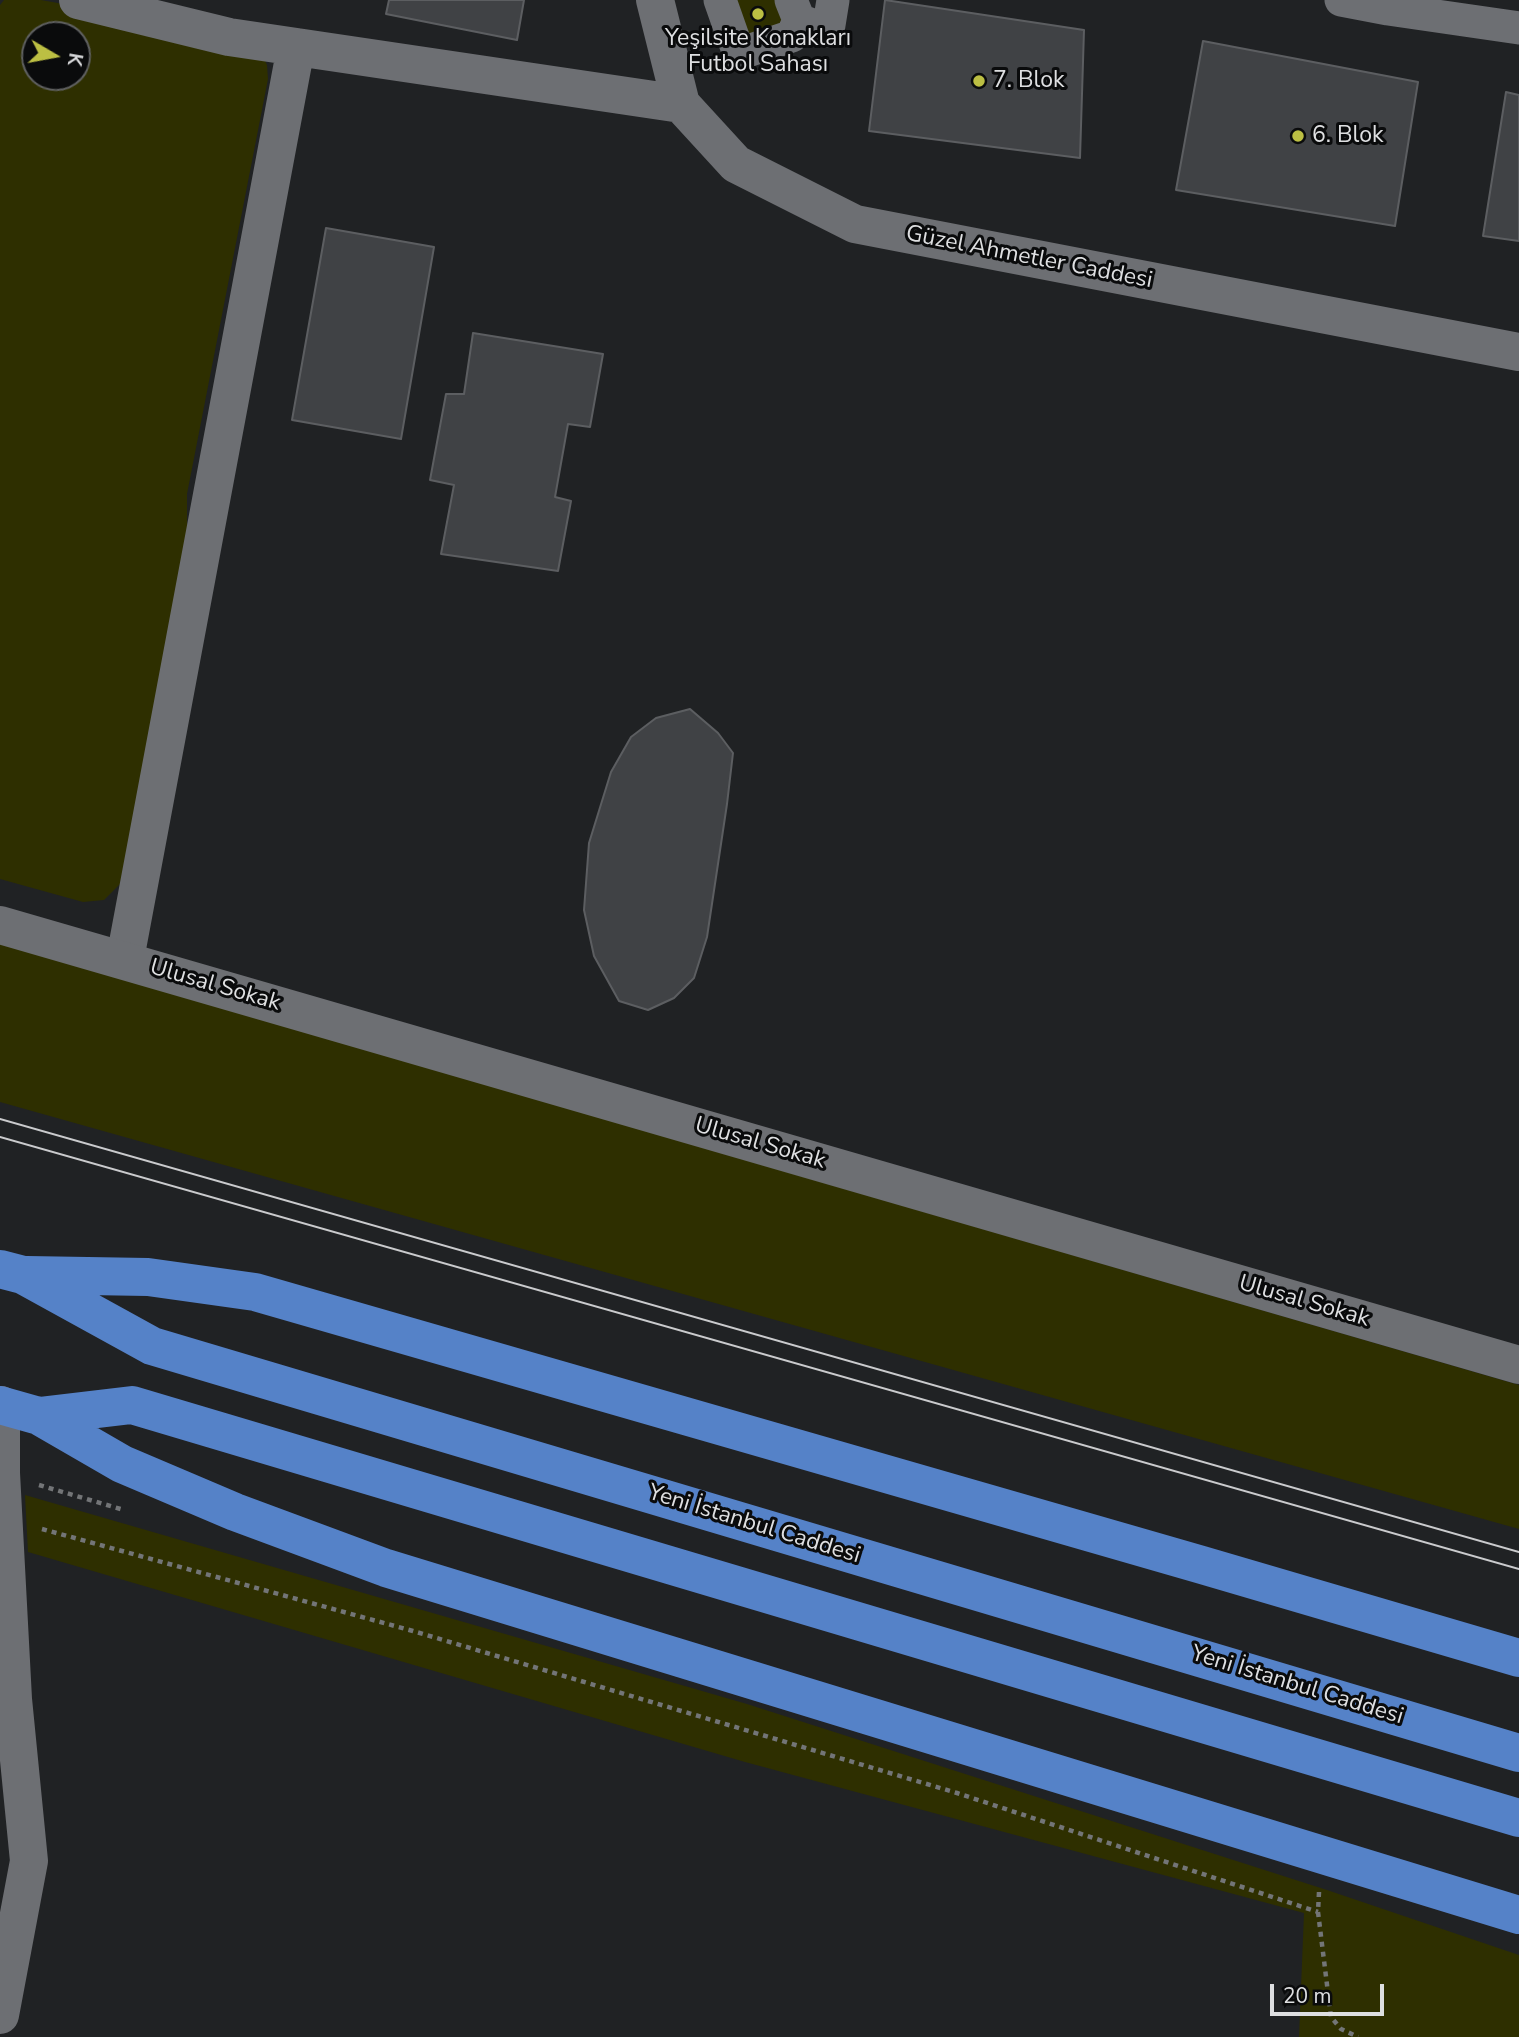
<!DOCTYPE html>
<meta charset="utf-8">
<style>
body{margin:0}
#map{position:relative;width:1519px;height:2037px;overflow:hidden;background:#202224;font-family:"Nunito Sans",sans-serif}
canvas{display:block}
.north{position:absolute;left:21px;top:21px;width:70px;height:70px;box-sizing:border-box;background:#0a0b0c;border:2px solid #5f6061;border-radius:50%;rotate:100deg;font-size:19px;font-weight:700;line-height:28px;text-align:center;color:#dedfe1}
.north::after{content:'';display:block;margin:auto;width:24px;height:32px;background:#bcbf43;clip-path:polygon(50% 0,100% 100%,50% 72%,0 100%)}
.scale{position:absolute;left:1270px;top:1984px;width:114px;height:32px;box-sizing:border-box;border:4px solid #dedfe1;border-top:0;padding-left:9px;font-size:21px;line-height:24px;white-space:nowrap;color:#dedfe1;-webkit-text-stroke:5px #0a0b0c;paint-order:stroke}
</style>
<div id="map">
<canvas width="1519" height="2037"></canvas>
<div class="north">K</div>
<div class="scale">20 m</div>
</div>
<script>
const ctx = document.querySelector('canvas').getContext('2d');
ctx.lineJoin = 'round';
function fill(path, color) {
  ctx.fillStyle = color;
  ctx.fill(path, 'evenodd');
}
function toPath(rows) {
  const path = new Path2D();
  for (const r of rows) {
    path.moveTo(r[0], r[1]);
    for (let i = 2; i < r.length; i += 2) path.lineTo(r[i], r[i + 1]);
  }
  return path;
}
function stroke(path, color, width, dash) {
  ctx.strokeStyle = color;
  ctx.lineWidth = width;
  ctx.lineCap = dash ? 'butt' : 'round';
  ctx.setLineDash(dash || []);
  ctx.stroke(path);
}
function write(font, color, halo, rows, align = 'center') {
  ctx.font = font + ' "Nunito Sans",sans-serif';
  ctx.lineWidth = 6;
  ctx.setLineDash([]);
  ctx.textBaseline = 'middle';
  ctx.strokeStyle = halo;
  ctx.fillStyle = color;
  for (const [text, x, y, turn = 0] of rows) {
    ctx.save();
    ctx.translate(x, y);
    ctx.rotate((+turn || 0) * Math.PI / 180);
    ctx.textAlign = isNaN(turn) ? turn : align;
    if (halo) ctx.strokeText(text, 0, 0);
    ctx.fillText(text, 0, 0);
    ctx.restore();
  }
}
const green = toPath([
 [4,0,41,0,108,12,261,52,267,65,268,79,187,494,187,557,120,884,104,900,83,902,0,879,0,5],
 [35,35,77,35,77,77,35,77],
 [725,0,782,0,790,27,739,47],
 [0,943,1519,1385,1519,1529,0,1102],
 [25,1495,747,1704,1327,1890,1519,1955,1519,2037,1299,2037,1304,1913,745,1762,28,1552]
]);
const building = toPath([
 [389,0,524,0,517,40,386,14,389,0],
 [885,0,1084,30,1080,158,869,131,885,0],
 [1203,41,1418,82,1395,226,1176,190,1203,41],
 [1506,92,1519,95,1519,241,1483,236,1506,92],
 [326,228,434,247,401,439,292,420,326,228],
 [473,333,603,354,590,427,568,424,555,497,571,501,558,571,441,554,454,485,430,480,446,394,464,394,473,333],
 [690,709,718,733,733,753,727,804,707,937,694,978,674,998,648,1010,619,1001,594,956,584,910,589,843,611,772,631,737,656,718,690,709]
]);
const path = toPath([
 [39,1485,124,1510],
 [42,1529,413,1631,957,1793,1318,1912],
 [1319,1892,1318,1912,1331,2017,1341,2029,1358,2037]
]);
const pedestrian = toPath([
 [720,0,739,54,792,36,799,20],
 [791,0,799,20,828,31,833,0],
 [1341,0,1388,9,1519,28]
]);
const minor = toPath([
 [78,0,229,37,681,104],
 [655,0,681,104,736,164,855,224,1519,352],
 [125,959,296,47],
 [0,2015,29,1861,13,1699,1,1473,1,1405]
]);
const tertiary = toPath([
 [0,925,1519,1365]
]);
const trunk = toPath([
 [0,1269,23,1275,152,1346,1519,1753],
 [27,1275,148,1277,255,1292,1202,1565,1519,1658],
 [0,1405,39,1416,132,1405,1519,1818],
 [39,1416,122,1464,235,1512,386,1568,1519,1915]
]);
const tram = toPath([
 [0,1119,1519,1552],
 [0,1137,1519,1569]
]);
const markers = [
 [758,14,7,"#bcbf43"],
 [979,81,7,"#bcbf43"],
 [1298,136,7,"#bcbf43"]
];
const poiNames = [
 ["Yeşilsite Konakları",758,39,"center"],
 ["Futbol Sahası",758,65,"center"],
 ["7. Blok",993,81],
 ["6. Blok",1312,136]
];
const streetNames = [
 ["Güzel Ahmetler Caddesi",1029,258,11],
 ["Ulusal Sokak",215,986,16],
 ["Ulusal Sokak",760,1144,16],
 ["Ulusal Sokak",1304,1302,16],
 ["Yeni İstanbul Caddesi",754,1525,17],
 ["Yeni İstanbul Caddesi",1297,1686,17]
];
fill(green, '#2e2f00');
fill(building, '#404245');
stroke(building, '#5c5e61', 2);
stroke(path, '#737577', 4.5, [5, 5]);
stroke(pedestrian, '#6d6f73', 33);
stroke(minor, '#6d6f73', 38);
stroke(tertiary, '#6d6f73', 38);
stroke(trunk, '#5582c8', 38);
stroke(tram, '#cacbcd', 2);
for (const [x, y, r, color] of markers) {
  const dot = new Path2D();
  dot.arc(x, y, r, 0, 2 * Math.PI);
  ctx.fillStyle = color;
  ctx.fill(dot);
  stroke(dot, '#0a0b0c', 2.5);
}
write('23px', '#dedfe1', '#0a0b0c', poiNames, 'left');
write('23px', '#dedfe1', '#0a0b0c', streetNames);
</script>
